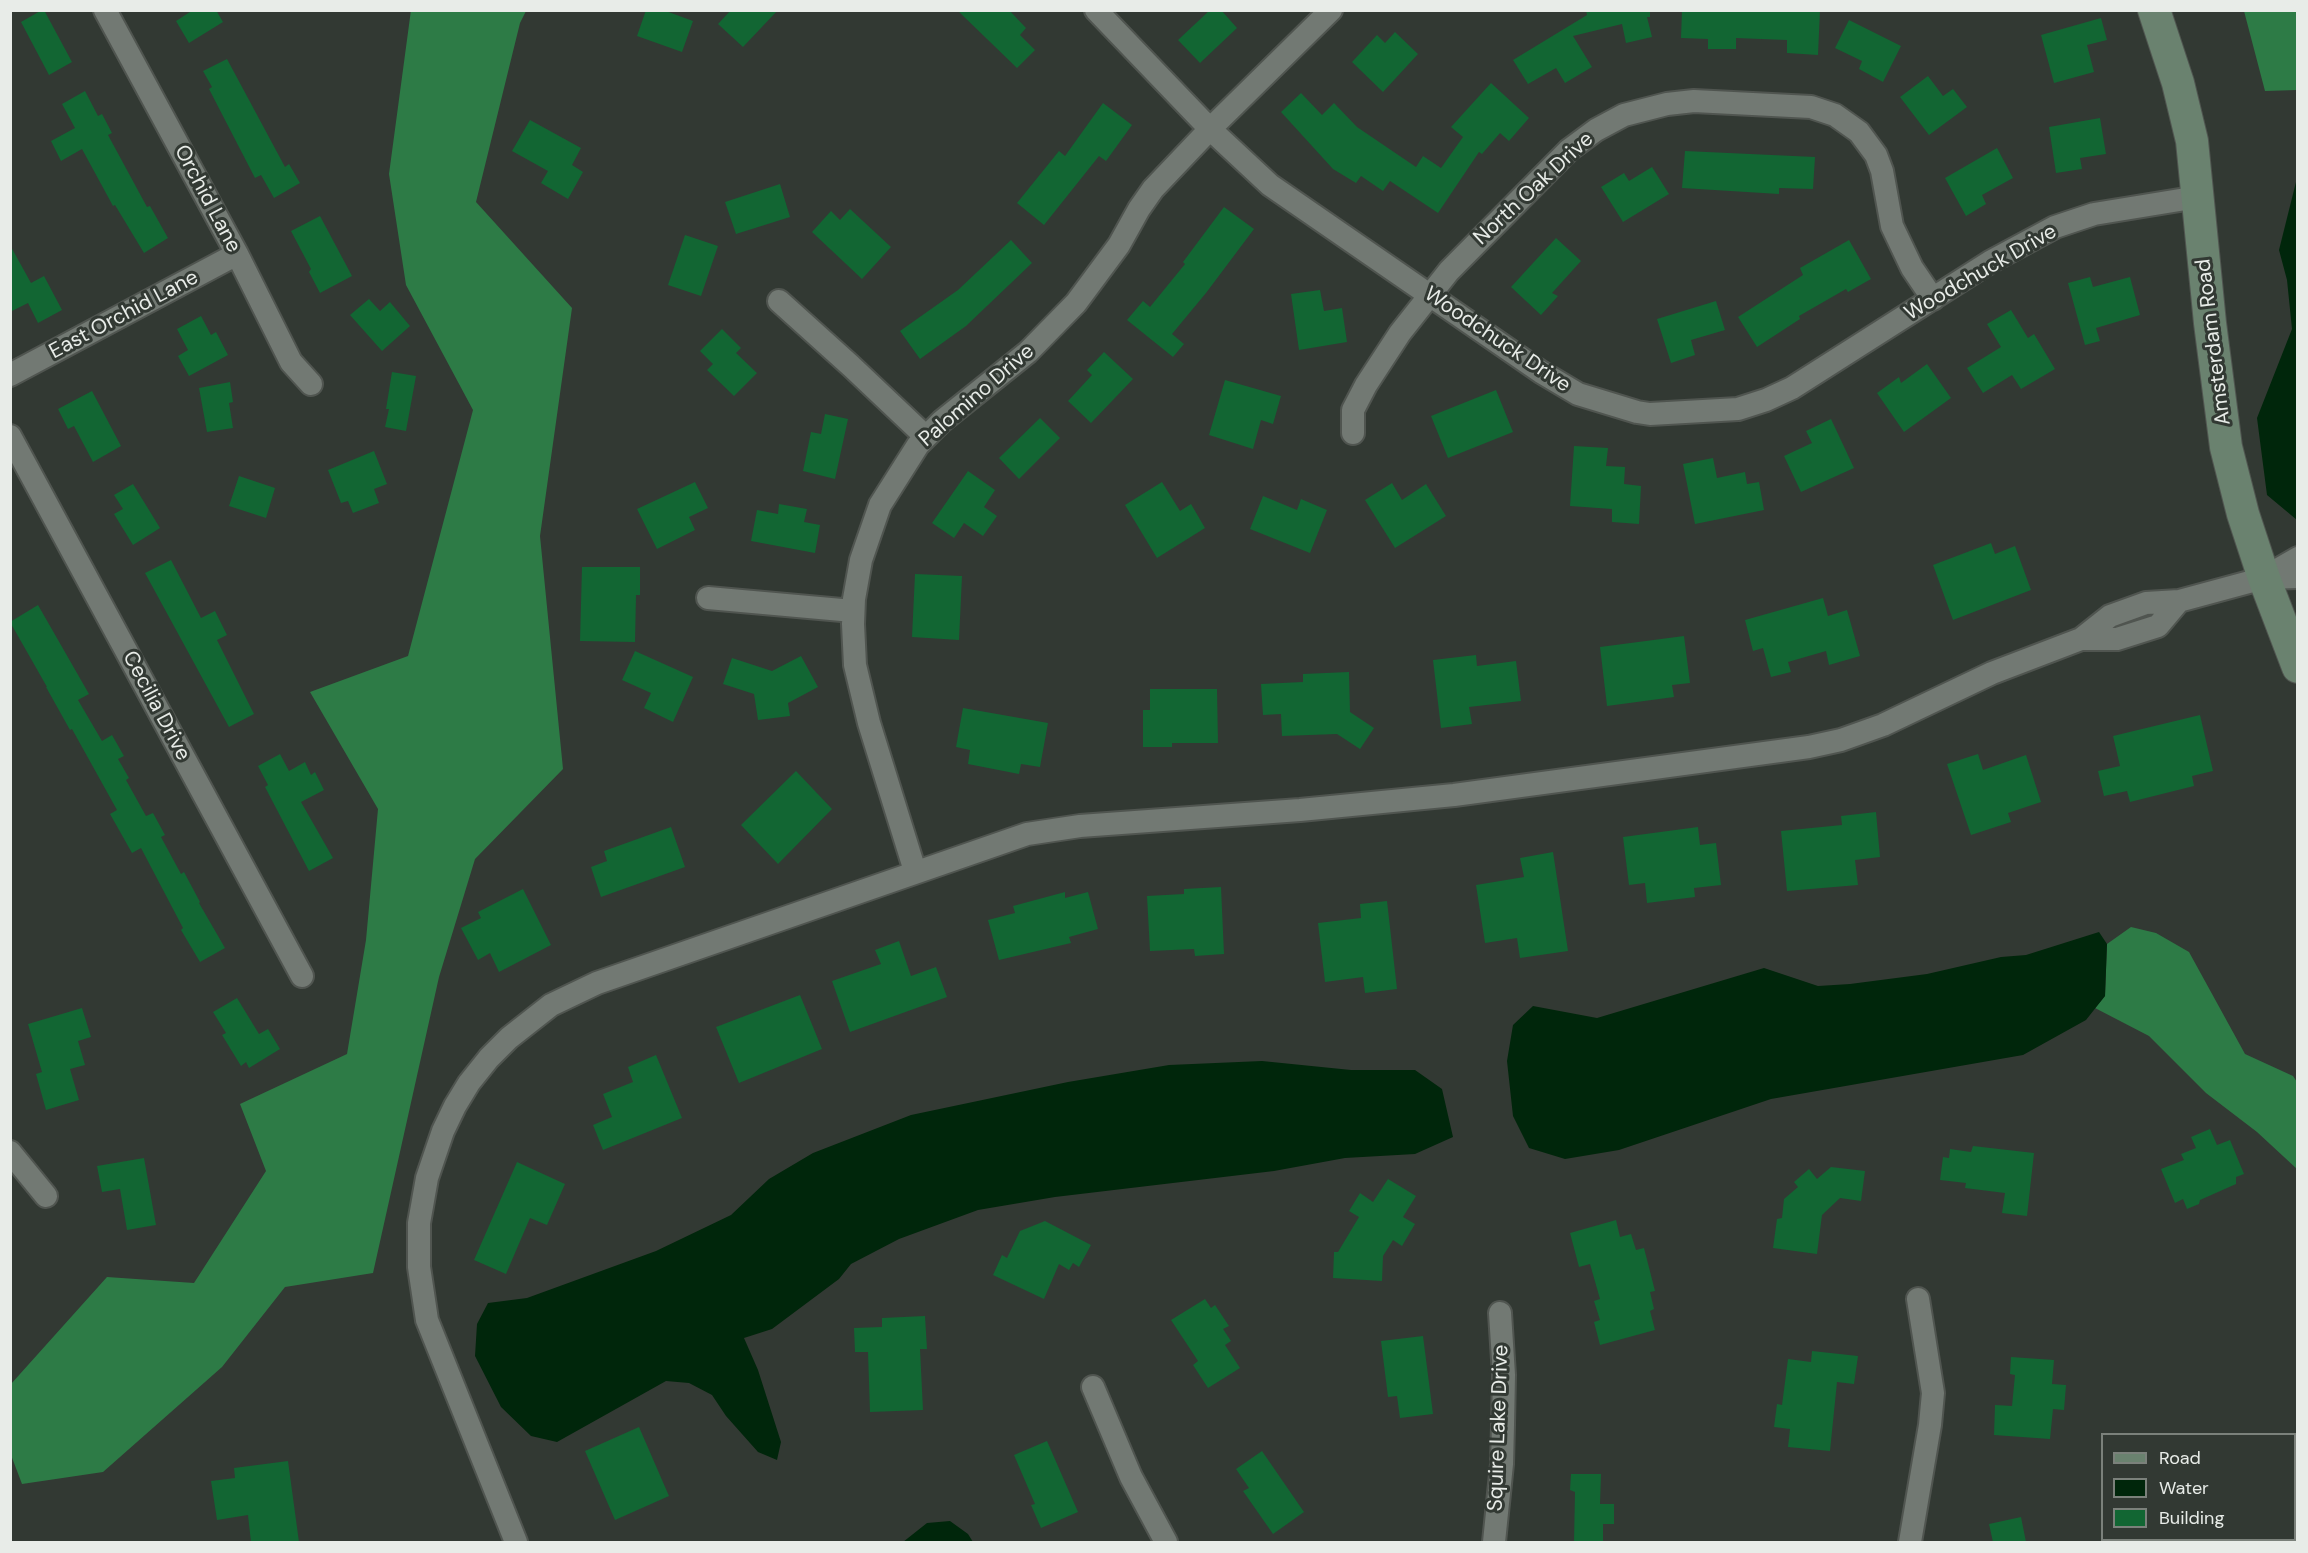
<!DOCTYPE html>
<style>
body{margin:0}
#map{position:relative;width:2308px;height:1553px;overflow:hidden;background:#323933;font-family:"DM Sans",sans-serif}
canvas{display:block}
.frame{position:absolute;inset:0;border:12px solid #e8ece8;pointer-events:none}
.legend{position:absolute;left:2101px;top:1433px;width:195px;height:108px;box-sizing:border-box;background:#323933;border:2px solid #7b817b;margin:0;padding:8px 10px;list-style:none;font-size:18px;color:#e8ece8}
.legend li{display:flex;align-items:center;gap:12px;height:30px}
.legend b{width:30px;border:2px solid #7b817b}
</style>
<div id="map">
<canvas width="2308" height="1553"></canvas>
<div class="frame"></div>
<ul class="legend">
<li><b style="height:8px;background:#6a826f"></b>Road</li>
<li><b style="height:16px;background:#00260b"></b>Water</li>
<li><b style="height:16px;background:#126633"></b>Building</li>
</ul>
</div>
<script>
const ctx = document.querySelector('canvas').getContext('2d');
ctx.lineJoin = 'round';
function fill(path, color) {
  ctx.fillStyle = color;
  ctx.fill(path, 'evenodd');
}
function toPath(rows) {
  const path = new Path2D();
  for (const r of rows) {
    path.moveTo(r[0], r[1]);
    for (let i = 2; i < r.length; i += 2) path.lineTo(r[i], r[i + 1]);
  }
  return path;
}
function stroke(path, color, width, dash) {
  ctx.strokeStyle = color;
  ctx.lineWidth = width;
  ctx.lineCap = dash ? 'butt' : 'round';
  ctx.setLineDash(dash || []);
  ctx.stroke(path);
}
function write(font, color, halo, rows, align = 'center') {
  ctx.font = font + ' "DM Sans",sans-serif';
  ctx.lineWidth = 6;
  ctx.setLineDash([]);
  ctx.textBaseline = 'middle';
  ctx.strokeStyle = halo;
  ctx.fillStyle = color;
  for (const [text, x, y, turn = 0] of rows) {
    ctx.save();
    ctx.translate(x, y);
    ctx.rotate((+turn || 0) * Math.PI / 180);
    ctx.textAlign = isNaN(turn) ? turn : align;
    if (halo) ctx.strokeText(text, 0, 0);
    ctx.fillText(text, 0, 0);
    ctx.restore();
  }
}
const forest = toPath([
 [411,10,526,11,520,23,476,202,572,308,540,536,563,769,475,859,439,977,373,1273,285,1287,222,1367,103,1472,22,1484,11,1455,11,1384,107,1277,194,1283,266,1171,240,1104,347,1054,366,940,378,809,310,692,408,656,473,410,406,285,389,174],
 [2244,11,2297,11,2297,90,2265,91],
 [2131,927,2156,933,2189,952,2245,1054,2293,1076,2297,1082,2297,1169,2257,1132,2206,1093,2149,1036,2095,1008,2105,996,2107,944]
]);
const water = toPath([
 [2297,178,2298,520,2297,520,2267,495,2257,418,2292,329,2287,280,2279,250],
 [2099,932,2107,944,2105,996,2086,1020,2023,1055,1771,1099,1619,1150,1565,1159,1529,1148,1513,1116,1507,1061,1513,1025,1533,1006,1597,1018,1764,968,1818,986,1850,984,1927,974,2001,957,2026,955],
 [1262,1061,1351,1070,1415,1070,1442,1089,1453,1137,1415,1154,1345,1158,1274,1171,1055,1197,978,1210,899,1239,851,1264,839,1279,772,1329,744,1338,758,1370,781,1442,777,1460,758,1452,726,1416,712,1395,689,1383,666,1381,557,1442,531,1436,501,1407,475,1356,477,1324,488,1303,527,1298,656,1251,731,1215,769,1179,813,1153,911,1115,1068,1082,1169,1065],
 [950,1521,968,1534,973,1542,903,1542,927,1523]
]);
const building = toPath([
 [42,10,44,10,72,62,49,75,21,22],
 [193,10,216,10,223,22,189,43,176,21],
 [646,10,663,10,693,21,682,52,637,36],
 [731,10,778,10,743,47,718,24],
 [957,10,1009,10,1026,28,1020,35,1035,50,1017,68],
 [1210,10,1221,10,1237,28,1200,63,1178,40],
 [1586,10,1650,10,1650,17,1647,17,1652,37,1626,43,1622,24,1573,36,1592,67,1565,83,1556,68,1528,84,1513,60,1587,15],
 [1682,10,1820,10,1818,55,1787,53,1787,40,1736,38,1736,49,1708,49,1708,39,1681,38],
 [2101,18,2107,40,2087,45,2094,72,2054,83,2041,35],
 [1849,20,1901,46,1883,82,1859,69,1862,61,1835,48],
 [1395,32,1418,54,1383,92,1352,62,1377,35,1385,43],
 [227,59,285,167,289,164,300,183,274,198,261,175,255,178,209,89,212,87,203,71],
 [1928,76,1943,96,1953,89,1967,107,1929,135,1900,97],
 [1491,83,1529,118,1509,141,1500,133,1482,154,1479,152,1438,213,1390,181,1383,191,1361,176,1356,183,1333,169,1281,112,1301,93,1322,115,1334,103,1357,127,1416,167,1423,156,1441,168,1463,137,1451,127],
 [85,91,98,116,102,114,112,133,108,135,147,207,150,206,168,238,144,253,115,205,113,206,82,149,61,161,51,141,75,128,62,104],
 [1103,103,1132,125,1106,161,1099,156,1044,225,1017,203,1059,151,1065,156],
 [2100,118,2106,154,2080,158,2082,169,2056,173,2049,127],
 [530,120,581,148,572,165,583,172,568,199,541,183,548,171,512,151],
 [1997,148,2013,178,1982,195,1986,204,1966,216,1945,178],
 [1685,151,1815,157,1813,189,1779,188,1779,194,1682,188],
 [1652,167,1669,194,1623,222,1601,187,1624,173,1629,181],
 [780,184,790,217,736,234,725,202],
 [1224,207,1254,229,1206,293,1172,334,1184,344,1173,357,1127,320,1143,301,1150,307,1185,264,1183,262],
 [850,209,891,247,862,279,812,232,831,211,840,220],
 [320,216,352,276,320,293,309,272,311,269,291,231],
 [685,235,718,246,701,296,668,285],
 [1556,238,1581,261,1552,293,1558,296,1541,315,1511,287],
 [1011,240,1032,263,966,326,920,359,900,331,958,290],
 [1849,240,1871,279,1848,292,1846,289,1799,316,1800,319,1757,347,1738,317,1803,275,1800,268],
 [10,245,31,283,44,276,62,310,38,323,28,303,10,312],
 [2090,277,2093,287,2130,277,2140,315,2096,328,2100,341,2085,345,2068,283],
 [1320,290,1324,311,1342,308,1347,342,1299,350,1291,294],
 [369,299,380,311,390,302,410,326,382,351,350,315],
 [1716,301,1725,330,1691,340,1695,355,1671,363,1657,319],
 [2011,310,2028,338,2034,334,2055,369,2021,389,2012,375,1983,393,1967,368,2001,347,1987,324],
 [201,316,211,335,216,332,228,355,189,376,178,356,188,350,177,329],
 [722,329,741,348,736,353,757,373,734,396,707,370,713,364,700,351],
 [1104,352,1133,379,1091,423,1068,401,1092,375,1087,370],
 [1927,364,1951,398,1904,432,1877,393,1899,377,1901,383],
 [392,372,416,376,406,431,385,427,389,409,386,409],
 [1225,380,1281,396,1273,424,1261,420,1253,449,1209,435],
 [230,382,233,402,229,403,233,428,207,432,199,388],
 [1496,390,1513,432,1448,458,1431,416],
 [92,391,121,446,93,462,74,426,68,429,58,409],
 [825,414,848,419,835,479,803,471,811,432,821,434],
 [1040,418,1060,438,1019,479,999,458],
 [1831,419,1854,468,1801,492,1784,456,1812,443,1806,431],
 [1574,446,1608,448,1606,466,1625,467,1624,484,1641,486,1639,524,1612,522,1612,509,1570,506],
 [374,451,387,484,374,489,379,503,353,513,348,501,341,503,328,470],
 [1713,458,1717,478,1745,472,1747,484,1759,482,1764,510,1695,524,1683,464],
 [968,471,995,490,984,507,997,516,983,536,964,523,954,538,932,523],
 [239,476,275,488,266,518,229,506],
 [695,482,708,508,689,517,695,530,657,549,637,509],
 [1162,482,1180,511,1191,504,1205,528,1157,558,1125,505],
 [1392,483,1402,500,1426,484,1446,516,1395,548,1365,500],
 [133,484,160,528,133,545,114,514,123,509,114,495],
 [1263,496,1297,510,1301,499,1327,510,1310,553,1250,529],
 [779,504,807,509,804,522,820,525,815,553,751,541,757,510,778,514],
 [1991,543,1995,554,2015,546,2031,590,1953,620,1933,565],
 [171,560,201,618,215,611,227,635,217,640,254,714,229,727,145,573],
 [582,567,640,567,640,595,636,595,635,642,580,641],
 [915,574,962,576,959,640,912,637],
 [1823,598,1828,616,1847,610,1860,656,1829,665,1826,651,1788,662,1791,672,1771,677,1763,648,1753,651,1745,620],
 [38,605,89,694,78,700,102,741,112,735,124,756,118,759,129,778,126,780,146,816,153,813,165,835,161,837,181,874,184,872,200,902,199,903,225,948,200,962,181,930,183,928,141,848,132,853,110,814,117,810,72,729,70,730,46,687,47,687,10,622],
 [1684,636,1690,683,1672,685,1674,697,1607,706,1600,647],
 [635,651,693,677,673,722,644,708,651,693,622,680],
 [1476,655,1477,666,1516,661,1521,701,1469,707,1472,724,1441,728,1433,660],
 [801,656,818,687,788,703,790,716,758,720,754,694,723,684,732,658,772,671],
 [1349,672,1350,712,1374,728,1360,749,1337,734,1282,736,1281,714,1263,715,1261,684,1303,682,1303,674],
 [1150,689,1217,689,1218,743,1172,743,1172,747,1143,747,1143,710,1150,710],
 [963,708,1048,723,1040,767,1021,764,1019,774,968,764,970,750,956,747],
 [2200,715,2213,771,2192,776,2194,786,2130,802,2127,791,2104,796,2098,771,2120,766,2113,736],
 [280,754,289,771,305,762,311,775,315,772,324,790,301,802,333,858,309,871,265,787,268,785,258,766],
 [1978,754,1983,770,2026,755,2041,802,2008,813,2011,822,1971,835,1947,764],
 [796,771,832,809,778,864,741,825],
 [1876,812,1880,857,1855,860,1858,885,1787,891,1781,831,1842,825,1841,816],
 [671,827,685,867,601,897,591,867,607,861,604,851],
 [1698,827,1700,845,1716,843,1721,885,1694,888,1695,897,1647,903,1645,883,1629,885,1623,837],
 [1553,852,1568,951,1520,958,1517,938,1485,943,1476,885,1524,877,1520,858],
 [1221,887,1224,954,1195,956,1194,949,1150,951,1147,896,1184,894,1184,889],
 [523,889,551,945,499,972,490,953,478,960,461,928,481,918,478,912],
 [1065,892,1065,898,1088,892,1098,929,1069,937,1071,943,999,960,988,920,1015,913,1013,906],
 [1387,901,1397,989,1365,993,1363,977,1325,982,1318,923,1361,918,1360,904],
 [899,941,911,976,936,967,947,997,850,1032,832,981,881,964,875,950],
 [800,995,822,1049,739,1083,716,1027],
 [237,998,259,1034,268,1029,280,1049,249,1068,246,1062,241,1066,222,1035,226,1033,213,1012],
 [82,1008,91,1037,78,1041,85,1065,70,1069,79,1100,46,1110,36,1074,42,1072,28,1024],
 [656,1055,682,1118,603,1150,593,1125,612,1117,603,1094,633,1082,628,1067],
 [2210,1129,2217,1145,2230,1140,2244,1174,2236,1177,2236,1184,2200,1200,2199,1204,2187,1209,2183,1199,2175,1203,2161,1169,2184,1160,2181,1154,2196,1148,2191,1137],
 [1973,1146,2034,1153,2027,1216,2002,1213,2005,1193,1965,1188,1966,1183,1940,1180,1943,1157,1949,1158,1950,1149,1971,1152],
 [144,1158,156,1225,127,1230,120,1189,102,1192,97,1166],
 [517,1162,565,1184,547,1225,530,1218,506,1274,474,1260],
 [1831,1167,1865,1171,1861,1201,1840,1198,1822,1215,1817,1254,1773,1248,1777,1219,1782,1218,1784,1199,1798,1187,1794,1182,1809,1169,1817,1179],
 [1388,1179,1416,1196,1403,1217,1415,1224,1402,1246,1393,1240,1383,1256,1382,1281,1333,1278,1334,1252,1338,1252,1359,1217,1349,1211,1360,1193,1373,1202],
 [1616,1220,1620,1237,1631,1234,1636,1250,1644,1248,1655,1291,1650,1292,1654,1309,1650,1311,1655,1330,1600,1345,1594,1322,1600,1320,1594,1301,1600,1299,1590,1264,1579,1267,1570,1233],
 [1045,1221,1091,1245,1079,1267,1073,1263,1069,1270,1059,1264,1044,1299,993,1275,1002,1255,1007,1258,1020,1231],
 [1205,1299,1211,1308,1215,1305,1229,1326,1223,1329,1231,1341,1225,1345,1240,1368,1208,1388,1193,1365,1198,1361,1171,1320],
 [925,1316,927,1349,920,1349,923,1410,870,1412,868,1352,855,1352,854,1328,882,1327,882,1318],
 [1423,1336,1433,1414,1400,1418,1397,1396,1388,1397,1381,1341],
 [1812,1351,1858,1356,1854,1384,1837,1382,1830,1451,1788,1447,1790,1429,1774,1427,1777,1404,1782,1405,1788,1359,1811,1362],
 [2011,1357,2054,1360,2052,1384,2066,1385,2064,1410,2053,1409,2050,1439,1994,1435,1995,1405,2012,1406,2015,1375,2010,1374],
 [639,1427,669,1496,615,1520,585,1451],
 [1047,1441,1078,1512,1041,1528,1031,1505,1035,1504,1014,1455],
 [1262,1451,1304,1512,1273,1534,1243,1491,1249,1488,1236,1469],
 [288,1461,299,1542,251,1542,248,1515,217,1520,211,1481,235,1478,234,1468],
 [1571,1474,1601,1474,1600,1504,1614,1504,1614,1524,1603,1524,1603,1542,1574,1542,1575,1492,1570,1490],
 [2021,1517,2026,1542,1993,1542,1989,1524]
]);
const street = toPath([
 [105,10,237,254,291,362,311,384],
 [1096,10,1210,129,1270,185,1541,372,1578,394,1637,412,1650,414,1738,409,1766,400,1792,388,1990,262,2055,227,2094,214,2198,197],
 [779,301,851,366,926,437],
 [10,375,237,254],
 [1353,433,1353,410,1366,385,1400,333,1449,271,1569,150,1596,130,1624,115,1667,104,1694,101,1811,107,1835,115,1859,132,1876,155,1882,171,1892,226,1912,268,1933,299],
 [10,436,302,976],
 [2265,577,2298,558],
 [708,598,853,611],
 [2081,639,2117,639,2158,626,2179,601],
 [915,871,869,723,855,665,853,624,854,599,861,560,880,505,918,445,942,421,1028,352,1076,303,1119,245,1139,209,1153,189,1210,129,1331,10],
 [10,1152,46,1196],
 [1093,1387,1131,1477,1166,1542],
 [516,1542,427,1320,419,1267,419,1223,427,1178,443,1131,455,1106,469,1083,489,1058,509,1038,551,1005,597,983,1027,834,1080,826,1300,810,1454,795,1809,747,1841,740,1883,725,1992,673,2081,639,2110,616,2146,603,2179,601,2264,578,2298,577],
 [1494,1542,1502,1464,1503,1425,1504,1375,1500,1313],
 [1910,1542,1930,1425,1933,1393,1918,1299]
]);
const secondary = toPath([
 [2154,10,2178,83,2192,141,2210,323,2226,447,2243,514,2264,578,2298,667]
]);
const streetNames = [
 ["North Oak Drive",1534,189,-43],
 ["Orchid Lane",207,199,62],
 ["Woodchuck Drive",1981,273,-30],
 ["East Orchid Lane",124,315,-28],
 ["Woodchuck Drive",1497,340,34],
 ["Amsterdam Road",2214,342,-97],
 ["Palomino Drive",977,396,-41],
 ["Cecilia Drive",156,706,62],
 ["Squire Lake Drive",1499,1428,-88]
];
fill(forest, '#2d7b46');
fill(water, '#00260b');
fill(building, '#126633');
stroke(street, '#505550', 26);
stroke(secondary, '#505550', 34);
stroke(street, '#727973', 22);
stroke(secondary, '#6a826f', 32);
write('21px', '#e8ece8', '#323933', streetNames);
</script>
